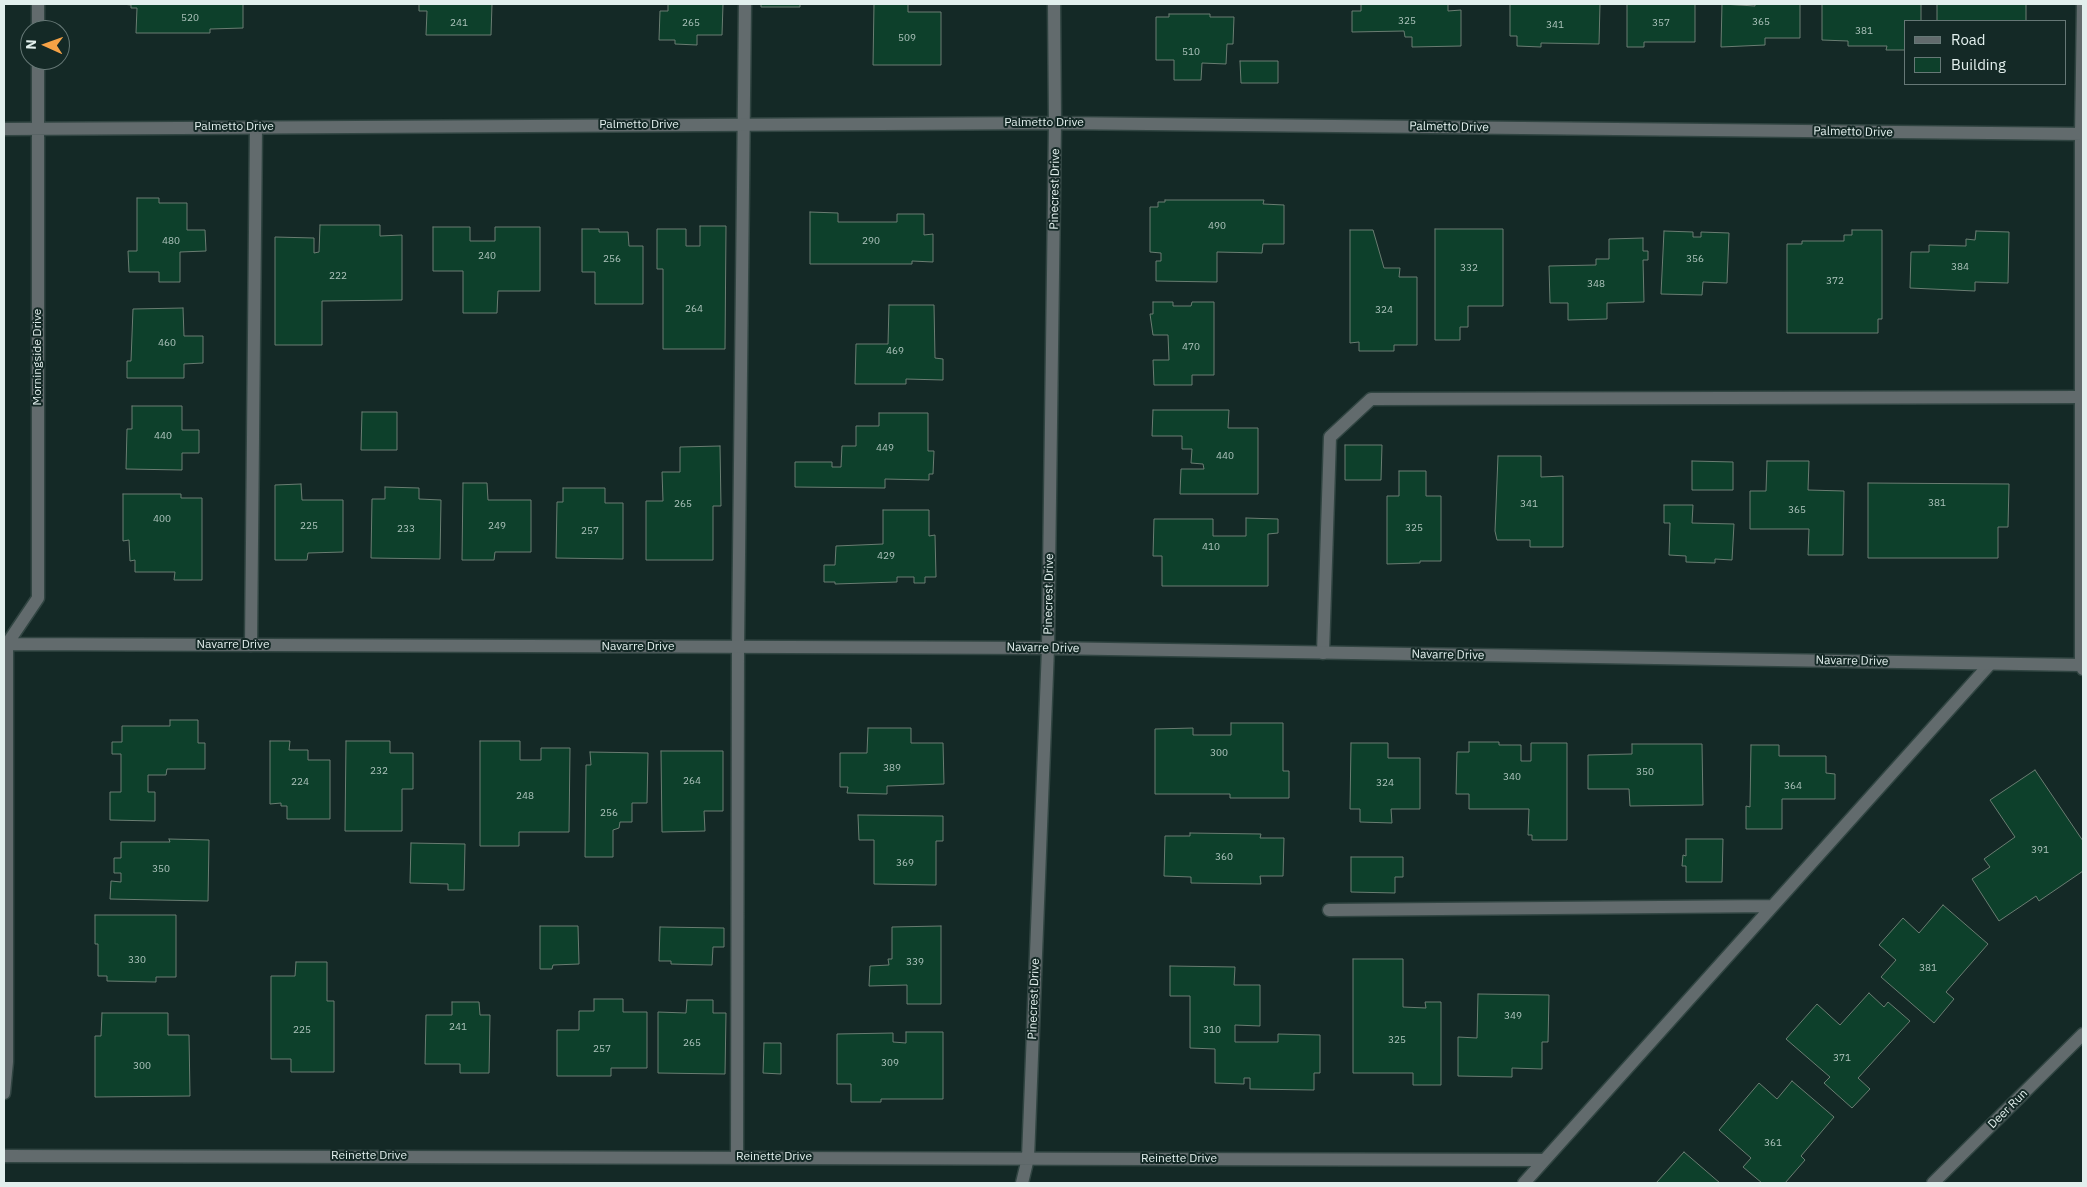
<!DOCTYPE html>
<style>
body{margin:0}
#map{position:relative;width:2087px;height:1187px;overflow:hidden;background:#142926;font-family:"IBM Plex Sans",sans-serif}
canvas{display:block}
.frame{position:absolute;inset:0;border:5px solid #e2efed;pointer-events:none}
.legend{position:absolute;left:1904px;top:20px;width:162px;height:65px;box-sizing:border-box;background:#142926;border:1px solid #667876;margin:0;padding:6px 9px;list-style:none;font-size:15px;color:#e2efed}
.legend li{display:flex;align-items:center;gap:10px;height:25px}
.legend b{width:25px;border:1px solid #667876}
.north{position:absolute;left:20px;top:20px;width:50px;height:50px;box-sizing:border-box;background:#142926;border:1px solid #667876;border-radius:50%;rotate:272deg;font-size:14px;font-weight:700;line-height:20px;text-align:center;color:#e2efed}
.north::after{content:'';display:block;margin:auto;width:18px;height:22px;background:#f5a246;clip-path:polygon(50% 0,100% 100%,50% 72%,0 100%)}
</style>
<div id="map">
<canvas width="2087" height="1187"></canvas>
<div class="frame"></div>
<ul class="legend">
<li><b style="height:6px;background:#626b6d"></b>Road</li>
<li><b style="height:14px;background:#0d402b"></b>Building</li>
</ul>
<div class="north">N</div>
</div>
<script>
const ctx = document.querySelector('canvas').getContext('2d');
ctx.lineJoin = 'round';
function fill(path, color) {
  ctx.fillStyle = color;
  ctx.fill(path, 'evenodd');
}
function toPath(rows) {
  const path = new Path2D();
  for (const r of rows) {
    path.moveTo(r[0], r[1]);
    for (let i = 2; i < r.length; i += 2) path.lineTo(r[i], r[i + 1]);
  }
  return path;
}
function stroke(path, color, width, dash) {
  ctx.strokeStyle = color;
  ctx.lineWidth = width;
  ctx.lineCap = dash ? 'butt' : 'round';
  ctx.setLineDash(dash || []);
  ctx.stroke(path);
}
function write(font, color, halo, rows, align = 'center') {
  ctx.font = font + ' "IBM Plex Sans",sans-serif';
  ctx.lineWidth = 4;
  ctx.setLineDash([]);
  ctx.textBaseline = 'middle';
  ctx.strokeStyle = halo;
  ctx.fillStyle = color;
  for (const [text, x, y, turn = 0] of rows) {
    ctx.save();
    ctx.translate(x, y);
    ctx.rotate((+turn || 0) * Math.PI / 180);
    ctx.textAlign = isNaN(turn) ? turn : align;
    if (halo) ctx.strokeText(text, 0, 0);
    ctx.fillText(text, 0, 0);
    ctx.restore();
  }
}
const building = toPath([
 [122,4,243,4,243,28,210,29,210,33,136,33,137,8,131,8,131,5,122,4],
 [419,4,492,4,491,35,426,35,427,11,419,11,419,4],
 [668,4,723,4,722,35,697,35,697,45,675,44,675,40,659,40,660,11,668,11,668,4],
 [761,4,800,4,800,7,761,7,761,4],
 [874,4,908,4,908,12,941,12,941,65,873,65,874,4],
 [1361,4,1448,4,1448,11,1461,10,1461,46,1412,47,1412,37,1405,37,1404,31,1352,32,1352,11,1361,11,1361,4],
 [1510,4,1600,4,1599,44,1541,43,1541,47,1517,46,1517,36,1510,36,1510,4],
 [1627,4,1695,4,1695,42,1644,42,1644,47,1627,47,1627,4],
 [1722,4,1755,6,1755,4,1800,4,1800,38,1765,38,1765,45,1721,47,1722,4],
 [1822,4,1921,4,1921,21,1906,21,1906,50,1886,50,1887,46,1848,46,1848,41,1822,40,1822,4],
 [1937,4,2026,4,2026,21,1937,21,1937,4],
 [1169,14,1210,14,1210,17,1234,17,1233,44,1227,44,1226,64,1202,63,1201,80,1174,80,1174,60,1156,60,1156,17,1169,17,1169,14],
 [1240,61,1278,61,1278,83,1241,83,1240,61],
 [137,198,159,198,159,203,187,203,187,230,205,230,206,251,180,252,180,282,159,282,159,272,129,272,128,251,137,251,137,198],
 [1165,200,1264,200,1263,204,1284,205,1284,244,1263,244,1262,253,1217,252,1217,282,1156,281,1156,261,1161,261,1161,253,1150,252,1150,207,1158,207,1158,202,1165,202,1165,200],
 [810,212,838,213,838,222,897,222,897,214,924,214,924,235,933,234,933,262,912,261,912,264,810,264,810,212],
 [320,225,380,225,380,236,402,235,402,300,322,301,322,345,275,345,275,237,314,238,314,253,319,252,320,225],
 [700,226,726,226,725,349,663,349,663,269,657,269,657,229,686,229,686,246,700,246,700,226],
 [433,227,470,227,470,241,495,241,495,227,540,227,540,291,498,291,497,313,463,313,463,271,433,271,433,227],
 [582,229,599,229,599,232,628,232,629,246,643,246,643,304,595,304,595,272,582,272,582,229],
 [1435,229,1503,229,1503,306,1468,306,1468,327,1460,327,1460,340,1435,340,1435,229],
 [1350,230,1373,230,1384,268,1400,268,1399,277,1417,277,1417,345,1394,345,1394,351,1359,351,1359,342,1350,343,1350,230],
 [1852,230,1882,230,1882,319,1878,319,1878,333,1787,333,1787,244,1802,244,1802,241,1844,241,1844,235,1852,235,1852,230],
 [1664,231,1693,232,1693,237,1701,237,1701,232,1729,233,1727,283,1703,282,1702,295,1661,294,1664,231],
 [1976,231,2009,232,2008,283,1975,282,1975,291,1910,288,1911,252,1929,252,1929,245,1966,246,1966,239,1975,240,1976,231],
 [1643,238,1643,251,1648,251,1648,260,1643,260,1644,302,1607,303,1607,319,1568,320,1568,303,1550,303,1549,266,1596,265,1596,259,1609,259,1609,239,1643,238],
 [1153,302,1173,302,1173,306,1191,306,1192,302,1214,302,1214,375,1192,375,1192,385,1154,385,1153,360,1169,360,1168,335,1153,335,1150,314,1153,314,1153,302],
 [889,305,934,305,935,358,943,359,943,380,906,379,906,384,855,384,856,344,888,344,889,305],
 [183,308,184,336,203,336,203,363,184,364,184,378,127,378,127,361,131,361,133,309,183,308],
 [132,406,182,406,182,430,199,430,199,453,182,453,182,470,126,469,127,429,132,429,132,406],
 [1153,410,1229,410,1228,428,1258,428,1258,494,1180,494,1181,469,1204,469,1203,464,1191,463,1192,449,1182,449,1182,436,1152,436,1153,410],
 [362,412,397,412,397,450,361,450,362,412],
 [879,413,928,413,928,451,934,451,933,474,929,474,929,480,885,479,885,488,795,487,795,462,832,462,832,467,841,467,842,446,856,446,856,426,879,426,879,413],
 [1345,445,1382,445,1381,480,1345,480,1345,445],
 [720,446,721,506,713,506,713,560,646,560,646,501,663,501,662,472,680,472,680,447,720,446],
 [1498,456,1541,456,1541,477,1563,476,1563,547,1530,547,1530,540,1497,540,1495,531,1498,456],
 [1692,461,1733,462,1733,490,1692,490,1692,461],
 [1767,461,1809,461,1808,490,1844,491,1843,555,1808,555,1809,529,1750,529,1750,491,1766,491,1767,461],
 [1399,471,1426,471,1426,496,1441,496,1441,561,1420,561,1420,563,1387,564,1387,496,1399,496,1399,471],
 [463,483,487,483,488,500,531,500,531,552,495,552,494,560,462,560,463,483],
 [1868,483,2009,484,2008,527,1998,527,1998,558,1868,558,1868,483],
 [301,484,302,500,343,500,343,552,308,553,307,560,275,560,275,485,301,484],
 [385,487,419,488,419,499,441,500,440,559,371,558,372,499,385,499,385,487],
 [563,488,605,488,605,503,623,503,623,559,556,558,557,502,563,502,563,488],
 [123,494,181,494,181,498,202,498,202,580,174,580,175,572,135,572,135,560,130,561,129,540,123,541,123,494],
 [1664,505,1693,505,1692,523,1734,524,1732,560,1715,559,1715,563,1686,562,1686,556,1669,555,1670,523,1664,523,1664,505],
 [883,510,929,510,929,536,935,535,936,577,925,577,925,583,914,583,914,577,897,577,897,582,835,584,835,582,824,582,824,565,835,565,836,546,883,544,883,510],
 [1246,518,1278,519,1278,533,1268,534,1268,586,1162,586,1162,556,1153,556,1154,519,1213,519,1213,536,1246,536,1246,518],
 [170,720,198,720,198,743,205,743,205,769,167,769,166,775,148,775,148,792,155,792,155,821,110,820,110,792,121,792,121,754,112,754,112,742,122,742,122,726,170,726,170,720],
 [1231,723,1283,723,1283,771,1289,771,1289,798,1230,798,1230,794,1155,794,1155,729,1193,728,1193,735,1231,735,1231,723],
 [868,728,911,728,911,743,943,743,944,784,887,786,887,794,847,793,848,787,840,787,840,753,867,753,868,728],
 [270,741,290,741,289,750,308,750,308,760,330,760,330,819,287,819,287,806,281,806,281,803,270,804,270,741],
 [346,741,390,741,390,753,413,753,413,789,402,789,402,831,345,831,346,741],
 [480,741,520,741,520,760,541,760,541,748,570,748,569,832,519,832,519,846,480,846,480,741],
 [1469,742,1499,742,1499,745,1521,745,1521,761,1531,761,1531,743,1567,743,1567,840,1532,840,1532,835,1528,835,1529,809,1469,809,1469,794,1456,794,1457,752,1469,752,1469,742],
 [1351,743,1388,743,1388,758,1420,758,1420,809,1391,809,1392,823,1360,822,1360,809,1350,809,1351,743],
 [1632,744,1702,744,1703,805,1630,806,1629,789,1588,789,1588,755,1632,754,1632,744],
 [1751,745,1779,745,1779,756,1826,756,1826,773,1835,774,1835,799,1782,799,1782,829,1746,829,1746,806,1750,807,1751,745],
 [661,751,723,751,723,811,704,811,705,831,662,832,661,751],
 [590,752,648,753,647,803,632,803,632,822,620,822,619,828,613,830,613,857,585,857,586,765,591,765,590,752],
 [2035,770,2083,841,2083,871,2039,901,2036,896,1999,921,1972,879,1990,867,1984,859,2015,837,1990,800,2035,770],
 [858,815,943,816,943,841,936,841,936,885,874,884,874,840,859,840,858,815],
 [1190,833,1261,834,1260,838,1284,838,1283,876,1260,876,1261,884,1191,883,1191,877,1164,876,1165,836,1190,836,1190,833],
 [169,839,209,840,208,901,110,899,111,881,121,882,121,873,114,873,114,858,121,858,121,842,170,842,169,839],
 [1686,839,1723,839,1722,882,1686,882,1686,866,1682,866,1683,855,1686,856,1686,839],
 [411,843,465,844,464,890,448,890,448,884,410,883,411,843],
 [1351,857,1403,857,1403,877,1395,877,1395,893,1351,892,1351,857],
 [1943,905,1988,944,1946,992,1954,999,1934,1023,1881,977,1896,960,1879,945,1903,918,1919,933,1943,905],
 [95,915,176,915,176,977,156,977,156,982,107,981,107,976,98,976,98,944,95,944,95,915],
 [540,926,578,926,579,964,553,965,552,969,540,969,540,926],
 [941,926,941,1004,907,1004,907,985,869,986,870,966,889,965,888,959,892,959,892,927,941,926],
 [660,927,724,928,724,947,713,947,712,965,671,964,671,961,659,961,660,927],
 [1353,959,1403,959,1403,1007,1426,1008,1425,1002,1441,1002,1441,1085,1413,1085,1413,1073,1353,1073,1353,959],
 [296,962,327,962,327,1001,334,1001,334,1072,291,1072,291,1059,271,1059,271,976,295,976,296,962],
 [1170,966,1235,967,1234,985,1260,985,1260,1026,1235,1025,1235,1042,1278,1042,1278,1034,1320,1035,1320,1073,1314,1073,1314,1090,1250,1089,1250,1078,1244,1078,1244,1084,1215,1083,1215,1049,1190,1048,1190,996,1170,996,1170,966],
 [1869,993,1884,1007,1888,1002,1910,1021,1858,1078,1870,1089,1852,1108,1824,1083,1830,1077,1786,1039,1817,1004,1840,1025,1869,993],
 [1478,994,1549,995,1548,1042,1542,1042,1542,1069,1512,1068,1512,1077,1458,1076,1458,1037,1477,1038,1478,994],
 [594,999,623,999,623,1012,647,1012,647,1068,611,1068,611,1076,557,1076,557,1030,579,1030,579,1011,594,1011,594,999],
 [687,1000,713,1000,713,1013,726,1013,725,1074,658,1073,658,1012,686,1013,687,1000],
 [452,1002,479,1002,480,1015,490,1015,489,1073,460,1073,460,1064,425,1064,426,1015,452,1015,452,1002],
 [102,1013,168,1013,168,1035,189,1035,190,1096,95,1097,95,1036,101,1036,102,1013],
 [906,1032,943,1032,943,1099,881,1099,881,1102,851,1102,851,1084,837,1084,837,1034,893,1033,893,1042,906,1043,906,1032],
 [764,1043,781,1043,781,1074,763,1073,764,1043],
 [1792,1081,1834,1117,1801,1156,1805,1160,1785,1183,1762,1183,1743,1167,1751,1158,1719,1130,1759,1083,1777,1099,1792,1081],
 [1684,1152,1720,1183,1656,1183,1684,1152]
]);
const lane = toPath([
 [251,645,256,127],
 [1323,653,1330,437,1371,399,2081,397],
 [1329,910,1772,906],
 [737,1157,738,647,745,4],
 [1524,1183,1990,664]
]);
const street = toPath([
 [2083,4,2081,134,2081,665,2083,669],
 [38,30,38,4],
 [4,129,1055,123,2083,134],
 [4,644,1048,648,2081,665],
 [4,1093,7,1062,7,644,38,598,38,60],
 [4,1156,1544,1160],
 [1022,1183,1028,1158,1048,648,1055,123,1054,4],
 [1933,1183,2083,1034]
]);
const numberNames = [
 ["520",190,18],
 ["325",1407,21],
 ["365",1761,22],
 ["241",459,23],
 ["265",691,23],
 ["357",1661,23],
 ["341",1555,25],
 ["381",1864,31],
 ["509",907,38],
 ["510",1191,52],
 ["490",1217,226],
 ["480",171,241],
 ["290",871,241],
 ["240",487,256],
 ["256",612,259],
 ["356",1695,259],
 ["384",1960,267],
 ["332",1469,268],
 ["222",338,276],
 ["372",1835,281],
 ["348",1596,284],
 ["264",694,309],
 ["324",1384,310],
 ["460",167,343],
 ["470",1191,347],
 ["469",895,351],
 ["440",163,436],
 ["449",885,448],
 ["440",1225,456],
 ["381",1937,503],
 ["265",683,504],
 ["341",1529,504],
 ["365",1797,510],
 ["400",162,519],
 ["225",309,526],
 ["249",497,526],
 ["325",1414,528],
 ["233",406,529],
 ["257",590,531],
 ["410",1211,547],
 ["429",886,556],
 ["300",1219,753],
 ["389",892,768],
 ["232",379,771],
 ["350",1645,772],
 ["340",1512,777],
 ["264",692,781],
 ["224",300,782],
 ["324",1385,783],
 ["364",1793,786],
 ["248",525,796],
 ["256",609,813],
 ["391",2040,850],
 ["360",1224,857],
 ["369",905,863],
 ["350",161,869],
 ["330",137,960],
 ["339",915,962],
 ["381",1928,968],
 ["349",1513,1016],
 ["241",458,1027],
 ["225",302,1030],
 ["310",1212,1030],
 ["325",1397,1040],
 ["265",692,1043],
 ["257",602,1049],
 ["371",1842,1058],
 ["309",890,1063],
 ["300",142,1066],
 ["361",1773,1143]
];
const streetNames = [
 ["Palmetto Drive",1044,123],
 ["Palmetto Drive",639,125],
 ["Palmetto Drive",234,127],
 ["Palmetto Drive",1449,127,1],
 ["Palmetto Drive",1853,132,1],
 ["Pinecrest Drive",1055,189,-89],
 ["Morningside Drive",38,357,-90],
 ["Pinecrest Drive",1049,594,-89],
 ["Navarre Drive",233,645],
 ["Navarre Drive",638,647],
 ["Navarre Drive",1043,648,1],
 ["Navarre Drive",1448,655,1],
 ["Navarre Drive",1852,661,1],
 ["Pinecrest Drive",1034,999,-88],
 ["Deer Run",2008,1109,-45],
 ["Reinette Drive",369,1156],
 ["Reinette Drive",774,1157],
 ["Reinette Drive",1179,1159]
];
fill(building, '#0d402b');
stroke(building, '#6a7d72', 1);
stroke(lane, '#314542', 15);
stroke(street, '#314542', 15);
stroke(lane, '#626b6d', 12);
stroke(street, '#626b6d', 12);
write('10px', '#adc3bc', null, numberNames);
write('12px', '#e2efed', '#142926', streetNames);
</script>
